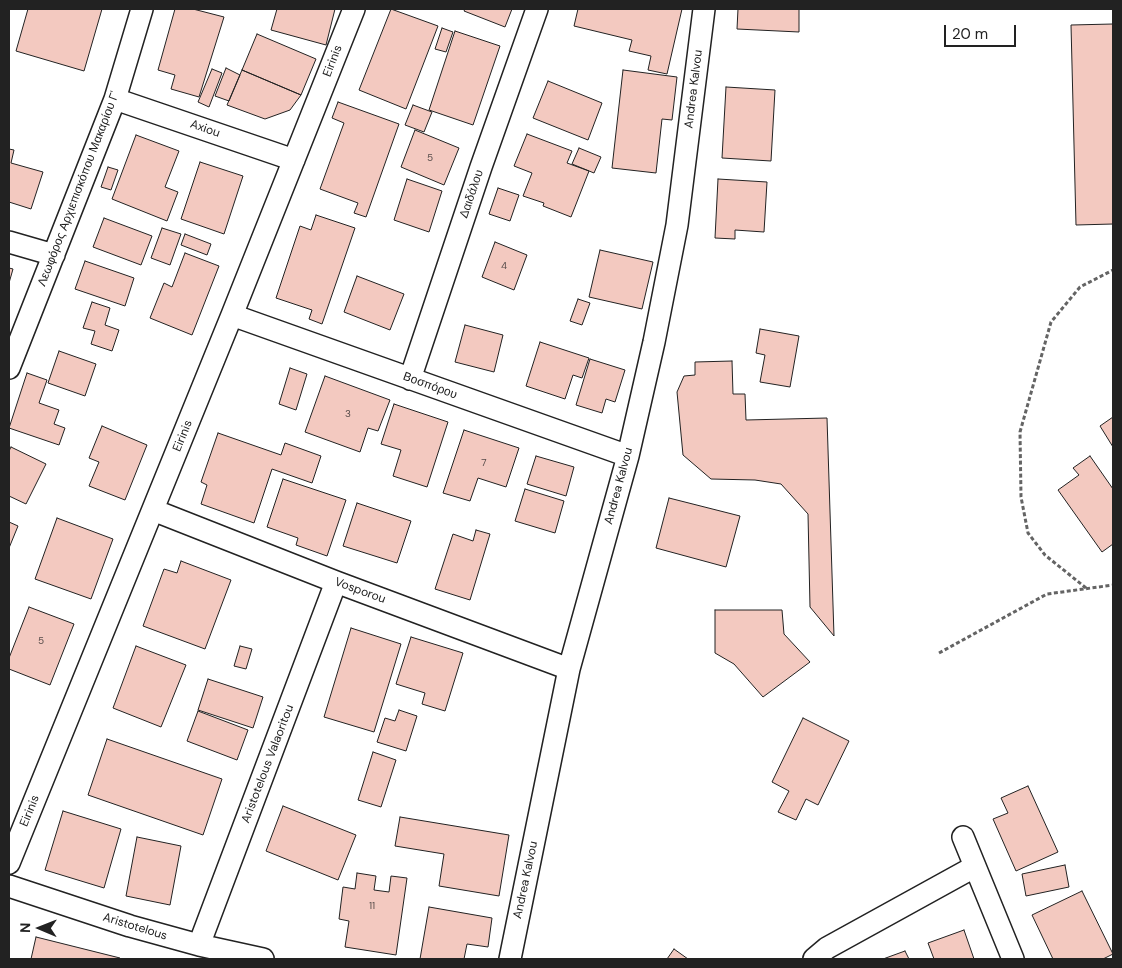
<!DOCTYPE html>
<meta charset="utf-8">
<style>
body{margin:0}
#map{position:relative;width:1122px;height:968px;overflow:hidden;background:#fff;font-family:"DM Sans",sans-serif}
canvas{display:block}
.frame{position:absolute;inset:0;border:10px solid #222;pointer-events:none}
.north{position:absolute;left:15px;top:903px;width:50px;height:50px;-webkit-text-stroke:4px #fff;paint-order:stroke;rotate:271deg;font-size:14px;font-weight:700;line-height:20px;text-align:center;color:#222}
.north::after{content:'';display:block;margin:auto;width:18px;height:22px;background:#222;clip-path:polygon(50% 0,100% 100%,50% 72%,0 100%)}
.scale{position:absolute;left:944px;top:25px;width:72px;height:22px;box-sizing:border-box;border:2px solid #222;border-top:0;padding-left:6px;font-size:15px;line-height:18px;white-space:nowrap;color:#222;-webkit-text-stroke:4px #fff;paint-order:stroke}
</style>
<div id="map">
<canvas width="1122" height="968"></canvas>
<div class="frame"></div>
<div class="north">N</div>
<div class="scale">20 m</div>
</div>
<script>
const ctx = document.querySelector('canvas').getContext('2d');
ctx.lineJoin = 'round';
function fill(path, color) {
  ctx.fillStyle = color;
  ctx.fill(path, 'evenodd');
}
function toPath(rows) {
  const path = new Path2D();
  for (const r of rows) {
    path.moveTo(r[0], r[1]);
    for (let i = 2; i < r.length; i += 2) path.lineTo(r[i], r[i + 1]);
  }
  return path;
}
function stroke(path, color, width, dash) {
  ctx.strokeStyle = color;
  ctx.lineWidth = width;
  ctx.lineCap = dash ? 'butt' : 'round';
  ctx.setLineDash(dash || []);
  ctx.stroke(path);
}
function write(font, color, halo, rows, align = 'center') {
  ctx.font = font + ' "DM Sans",sans-serif';
  ctx.lineWidth = 4;
  ctx.setLineDash([]);
  ctx.textBaseline = 'middle';
  ctx.strokeStyle = halo;
  ctx.fillStyle = color;
  for (const [text, x, y, turn = 0] of rows) {
    ctx.save();
    ctx.translate(x, y);
    ctx.rotate((+turn || 0) * Math.PI / 180);
    ctx.textAlign = isNaN(turn) ? turn : align;
    if (halo) ctx.strokeText(text, 0, 0);
    ctx.fillText(text, 0, 0);
    ctx.restore();
  }
}
const building = toPath([
 [28,9,102,9,84,71,16,51,28,9],
 [175,9,193,9,224,17,199,97,171,89,175,75,158,70,175,9],
 [277,9,335,9,326,45,271,30,277,9],
 [391,9,438,26,406,109,359,90,391,9],
 [465,9,512,9,505,27,464,11,465,9],
 [578,9,682,9,667,74,648,70,651,56,629,51,632,40,574,26,578,9],
 [738,9,799,9,799,32,737,29,738,9],
 [1113,24,1113,224,1076,225,1071,25,1113,24],
 [442,28,453,32,446,52,435,49,442,28],
 [455,31,500,46,473,125,429,110,455,31],
 [257,34,316,59,301,95,242,70,257,34],
 [226,68,240,75,229,101,215,96,226,68],
 [212,69,222,73,209,107,198,102,212,69],
 [242,70,301,95,290,110,265,119,227,105,242,70],
 [623,70,677,77,672,120,662,119,656,173,612,168,623,70],
 [548,81,602,103,588,140,533,118,548,81],
 [726,87,775,90,771,161,722,158,726,87],
 [338,102,399,124,366,217,354,213,358,203,320,189,344,123,332,118,338,102],
 [413,105,432,112,424,132,405,125,413,105],
 [415,130,459,148,444,185,401,167,415,130],
 [527,134,572,151,567,163,589,171,571,217,543,206,544,203,523,196,532,173,514,166,527,134],
 [136,135,179,151,165,187,178,192,167,221,112,199,136,135],
 [579,148,601,157,594,173,572,164,579,148],
 [9,149,14,150,11,163,43,172,31,209,9,202,9,149],
 [200,162,243,176,224,234,181,219,200,162],
 [108,167,118,170,111,190,101,187,108,167],
 [407,179,442,191,429,232,394,220,407,179],
 [718,179,767,182,764,232,735,230,735,239,715,238,718,179],
 [498,188,519,195,510,221,489,214,498,188],
 [316,215,355,228,322,324,309,319,312,310,276,298,300,226,311,230,316,215],
 [104,218,152,236,141,265,93,247,104,218],
 [162,228,181,234,170,265,151,258,162,228],
 [185,234,211,244,207,255,181,245,185,234],
 [495,242,527,255,514,290,482,277,495,242],
 [600,250,653,262,642,309,589,297,600,250],
 [185,253,219,266,192,335,150,318,164,283,172,287,185,253],
 [85,261,134,278,125,306,75,289,85,261],
 [9,268,13,269,9,283,9,268],
 [357,276,404,294,390,330,344,312,357,276],
 [578,299,590,303,582,325,570,321,578,299],
 [92,302,110,308,105,325,119,330,112,351,91,344,95,331,83,328,92,302],
 [465,325,503,335,494,372,455,362,465,325],
 [760,329,799,336,790,387,760,382,765,355,756,353,760,329],
 [540,342,589,358,582,378,573,375,565,399,526,386,540,342],
 [59,351,96,364,85,396,48,383,59,351],
 [590,359,625,370,615,402,606,399,602,413,576,405,590,359],
 [732,361,733,394,745,394,746,420,827,418,834,636,810,607,808,514,781,484,755,480,711,479,683,455,677,392,684,376,695,375,695,362,732,361],
 [290,368,307,374,296,410,279,404,290,368],
 [27,373,47,380,39,403,59,410,54,424,65,428,59,445,9,428,27,373],
 [325,376,390,400,378,431,368,428,360,452,305,432,325,376],
 [394,404,448,422,427,487,393,476,401,450,381,444,394,404],
 [1113,417,1113,447,1100,426,1113,417],
 [102,426,147,445,125,500,89,486,99,462,89,458,102,426],
 [464,430,519,448,506,487,478,478,470,501,443,493,464,430],
 [218,433,281,455,285,443,321,456,312,483,272,469,254,523,201,504,207,485,201,482,218,433],
 [11,447,46,464,26,504,9,496,9,451,11,447],
 [536,456,574,467,566,496,527,484,536,456],
 [1090,456,1113,489,1113,544,1102,552,1058,490,1079,475,1073,468,1090,456],
 [283,479,346,500,327,556,296,545,298,538,267,527,283,479],
 [525,489,564,501,555,533,515,521,525,489],
 [669,498,740,516,726,567,656,548,669,498],
 [357,503,411,521,397,563,343,546,357,503],
 [57,518,113,539,91,599,35,579,57,518],
 [9,522,18,526,9,548,9,522],
 [476,530,490,534,470,600,435,589,453,534,473,541,476,530],
 [181,561,231,580,205,649,143,626,164,569,177,573,181,561],
 [29,607,74,624,50,685,9,669,9,658,29,607],
 [715,610,782,610,784,634,810,662,763,697,734,664,715,653,715,610],
 [351,628,401,644,374,732,324,717,351,628],
 [411,637,463,653,445,711,422,704,425,693,396,684,411,637],
 [136,646,186,665,161,727,113,708,136,646],
 [240,646,252,649,246,669,234,666,240,646],
 [208,679,263,697,253,728,198,710,208,679],
 [399,710,417,716,406,751,377,742,385,718,395,721,399,710],
 [198,711,248,730,237,760,187,741,198,711],
 [803,718,849,741,818,805,806,799,796,820,778,812,789,791,772,782,803,718],
 [107,739,222,779,203,835,88,795,107,739],
 [373,752,396,760,381,807,358,800,373,752],
 [1028,786,1058,852,1016,871,993,819,1008,813,1001,798,1028,786],
 [283,806,356,835,338,880,266,851,283,806],
 [63,811,121,829,104,888,45,870,63,811],
 [400,817,509,835,499,896,439,886,444,854,395,846,400,817],
 [137,837,181,846,170,905,126,896,137,837],
 [1065,865,1069,887,1026,896,1022,874,1065,865],
 [357,873,376,876,374,890,389,892,391,876,407,878,396,955,345,947,349,921,339,919,343,887,355,889,357,873],
 [1082,891,1113,954,1103,959,1053,959,1032,915,1082,891],
 [429,907,492,918,488,947,467,944,464,959,420,959,429,907],
 [964,930,974,959,934,959,928,943,964,930],
 [36,937,120,958,119,959,31,959,36,937],
 [674,949,688,959,667,959,674,949],
 [905,951,909,959,883,959,905,951]
]);
const path = toPath([
 [1086,588,1045,555,1028,533,1021,497,1020,432,1051,322,1080,287,1113,270],
 [939,653,1047,594,1113,585]
]);
const minor = toPath([
 [115,99,294,160],
 [9,242,54,255],
 [232,315,628,456],
 [9,368,115,99,142,9],
 [410,379,481,167,537,9],
 [153,510,336,582,569,669],
 [963,837,1013,959],
 [9,863,232,315,354,9],
 [9,886,130,926,199,945,263,959],
 [199,945,336,582],
 [510,959,569,669,628,456,654,342,677,225,704,9],
 [814,959,827,948,974,867]
]);
const numberNames = [
 ["5",430,158],
 ["4",504,266],
 ["3",348,414],
 ["7",484,463],
 ["5",41,641],
 ["11",372,906]
];
const streetNames = [
 ["Eirinis",333,61,-69],
 ["Andrea Kalvou",694,89,-83],
 ["Axiou",205,129,19],
 ["Λεωφόρος Αρχιεπισκόπου Μακαρίου Γ'",79,189,-69],
 ["Δαιδάλου",472,194,-71],
 ["Βοσπόρου",430,386,20],
 ["Eirinis",183,436,-68],
 ["Andrea Kalvou",619,486,-75],
 ["Vosporou",360,591,20],
 ["Aristotelous Valaoritou",268,764,-69],
 ["Eirinis",30,811,-68],
 ["Andrea Kalvou",526,880,-78],
 ["Aristotelous",135,927,17]
];
fill(building, '#f3c9c0');
stroke(building, '#222', 1);
stroke(minor, '#222', 24);
stroke(path, '#646464', 3, [4, 2.5]);
stroke(minor, '#fff', 21);
write('10px', '#564c4a', null, numberNames);
write('12px', '#222', '#fff', streetNames);
</script>
